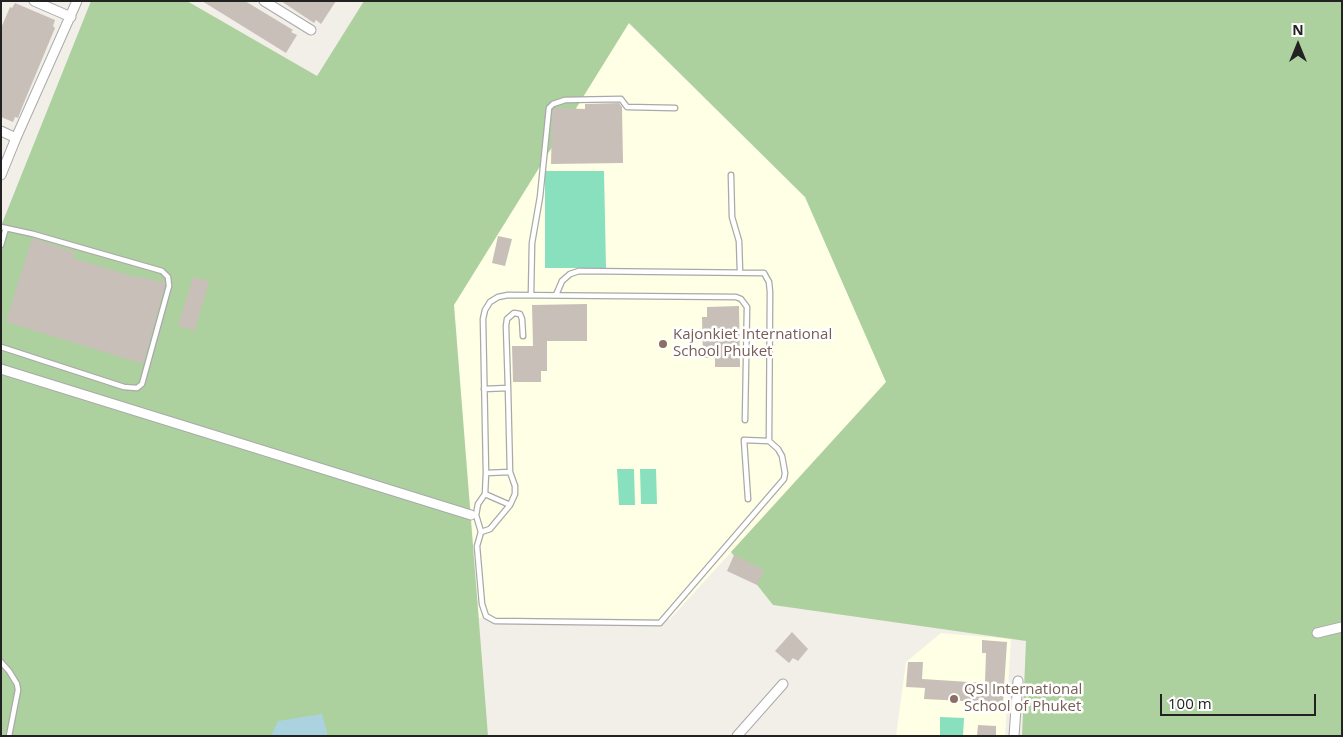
<!DOCTYPE html>
<style>
body{margin:0}
#map{position:relative;width:1343px;height:737px;overflow:hidden;background:#f2efe9;font-family:"Open Sans",sans-serif}
canvas{display:block}
.frame{position:absolute;inset:0;border:2px solid #222;pointer-events:none}
.north{position:absolute;left:1273px;top:20px;width:50px;height:50px;-webkit-text-stroke:4px #fff;paint-order:stroke;rotate:0deg;font-size:14px;font-weight:700;line-height:20px;text-align:center;color:#222}
.north::after{content:'';display:block;margin:auto;width:18px;height:22px;background:#222;clip-path:polygon(50% 0,100% 100%,50% 72%,0 100%)}
.scale{position:absolute;left:1160px;top:694px;width:156px;height:22px;box-sizing:border-box;border:2px solid #222;border-top:0;padding-left:6px;font-size:15px;line-height:18px;white-space:nowrap;color:#222;-webkit-text-stroke:4px #fff;paint-order:stroke}
</style>
<div id="map">
<canvas width="1343" height="737"></canvas>
<div class="frame"></div>
<div class="north">N</div>
<div class="scale">100 m</div>
</div>
<script>
const ctx = document.querySelector('canvas').getContext('2d');
ctx.lineJoin = 'round';
function fill(path, color) {
  ctx.fillStyle = color;
  ctx.fill(path, 'evenodd');
}
function toPath(rows) {
  const path = new Path2D();
  for (const r of rows) {
    path.moveTo(r[0], r[1]);
    for (let i = 2; i < r.length; i += 2) path.lineTo(r[i], r[i + 1]);
  }
  return path;
}
function stroke(path, color, width, dash) {
  ctx.strokeStyle = color;
  ctx.lineWidth = width;
  ctx.lineCap = dash ? 'butt' : 'round';
  ctx.setLineDash(dash || []);
  ctx.stroke(path);
}
function write(font, color, halo, rows, align = 'center') {
  ctx.font = font + ' "Open Sans",sans-serif';
  ctx.lineWidth = 5;
  ctx.setLineDash([]);
  ctx.textBaseline = 'middle';
  ctx.strokeStyle = halo;
  ctx.fillStyle = color;
  for (const [text, x, y, turn = 0] of rows) {
    ctx.save();
    ctx.translate(x, y);
    ctx.rotate((+turn || 0) * Math.PI / 180);
    ctx.textAlign = isNaN(turn) ? turn : align;
    if (halo) ctx.strokeText(text, 0, 0);
    ctx.fillText(text, 0, 0);
    ctx.restore();
  }
}
const education = toPath([
 [628,23,805,197,886,382,670,619,479,618,454,305],
 [941,633,1011,639,1005,736,896,736,906,662]
]);
const forest = toPath([
 [91,1,187,1,317,76,364,1,1342,1,1342,736,1022,736,1026,641,773,605,731,552,886,382,805,197,629,23,454,305,488,736,1,736,1,226]
]);
const pitch = toPath([
 [545,171,604,171,606,268,545,268],
 [617,469,634,469,635,505,619,505],
 [640,469,656,469,657,504,641,504],
 [940,717,964,718,963,736,940,736]
]);
const water = toPath([
 [322,714,327,732,327,736,271,736,278,721]
]);
const building = toPath([
 [202,1,245,1,293,30,291,32,297,35,286,53],
 [281,1,336,1,321,24,316,20,314,23],
 [15,3,55,20,53,26,55,28,23,105,18,118,15,117,13,122,1,117,1,28,10,7,12,8],
 [619,103,622,107,623,163,551,164,552,117,554,108,585,109,585,104],
 [498,236,512,239,505,266,492,263],
 [32,238,75,252,73,258,138,278,138,276,160,282,161,280,164,281,165,286,143,364,6,322],
 [193,277,209,281,195,331,178,326],
 [587,304,587,341,547,341,547,371,541,371,541,382,513,382,512,346,533,346,532,305],
 [739,306,740,367,715,367,715,358,703,358,702,317,707,317,707,307],
 [734,555,764,570,757,585,727,571],
 [792,632,808,649,798,661,793,658,789,663,775,651],
 [982,640,1007,642,1003,703,924,699,925,688,906,687,908,662,923,662,922,679,985,683,986,653,982,653],
 [978,725,996,726,996,736,977,736]
]);
const lane = toPath([
 [731,175,732,217,739,241,740,272],
 [1,227,33,234,162,271,168,277,169,286,142,384,137,388,124,387,1,347],
 [1,245,6,228],
 [531,295,532,243,540,197,549,108,553,104,565,100,621,99,627,107,675,108],
 [508,388,506,326,507,319,514,313,520,314,522,319,523,336],
 [484,389,508,388,510,472],
 [510,472,515,486,515,494,510,505,490,529,481,532,476,515,478,504,485,494,486,473,510,472],
 [486,473,483,319,485,310,490,302,498,297,508,295,736,297,741,299,747,307,745,420],
 [485,494,510,505],
 [748,499,744,440,769,441],
 [481,532,477,546,482,604,486,616,495,621,660,623,784,479,785,473,782,456,778,449,769,441,770,292,769,282,764,273,579,271,570,274,562,281,556,295],
 [1,662,9,671,17,684,18,690,9,736]
]);
const street = toPath([
 [34,1,71,17],
 [264,1,311,30],
 [1,131,16,138],
 [1,175,16,138,77,1],
 [1,369,471,515],
 [1317,633,1342,627],
 [737,736,783,684],
 [1014,736,1018,681]
]);
const markers = [
 [663,344,5,"#8d6e63"],
 [954,699,5,"#8d6e63"]
];
const educationNames = [
 ["Kajonkiet International",673,335],
 ["School Phuket",673,352],
 ["QSI International",964,690],
 ["School of Phuket",964,707]
];
fill(education, '#ffffe5');
fill(forest, '#add19e');
fill(pitch, '#88e0be');
fill(water, '#aad3df');
fill(building, '#c7bfb8');
stroke(lane, '#a9a9a9', 7);
stroke(street, '#a9a9a9', 11);
stroke(lane, '#fff', 4.5);
stroke(street, '#fff', 9);
for (const [x, y, r, color] of markers) {
  const dot = new Path2D();
  dot.arc(x, y, r, 0, 2 * Math.PI);
  ctx.fillStyle = color;
  ctx.fill(dot);
  stroke(dot, '#fff', 2);
}
write('15px', '#785e54', '#fff', educationNames, 'left');
</script>
